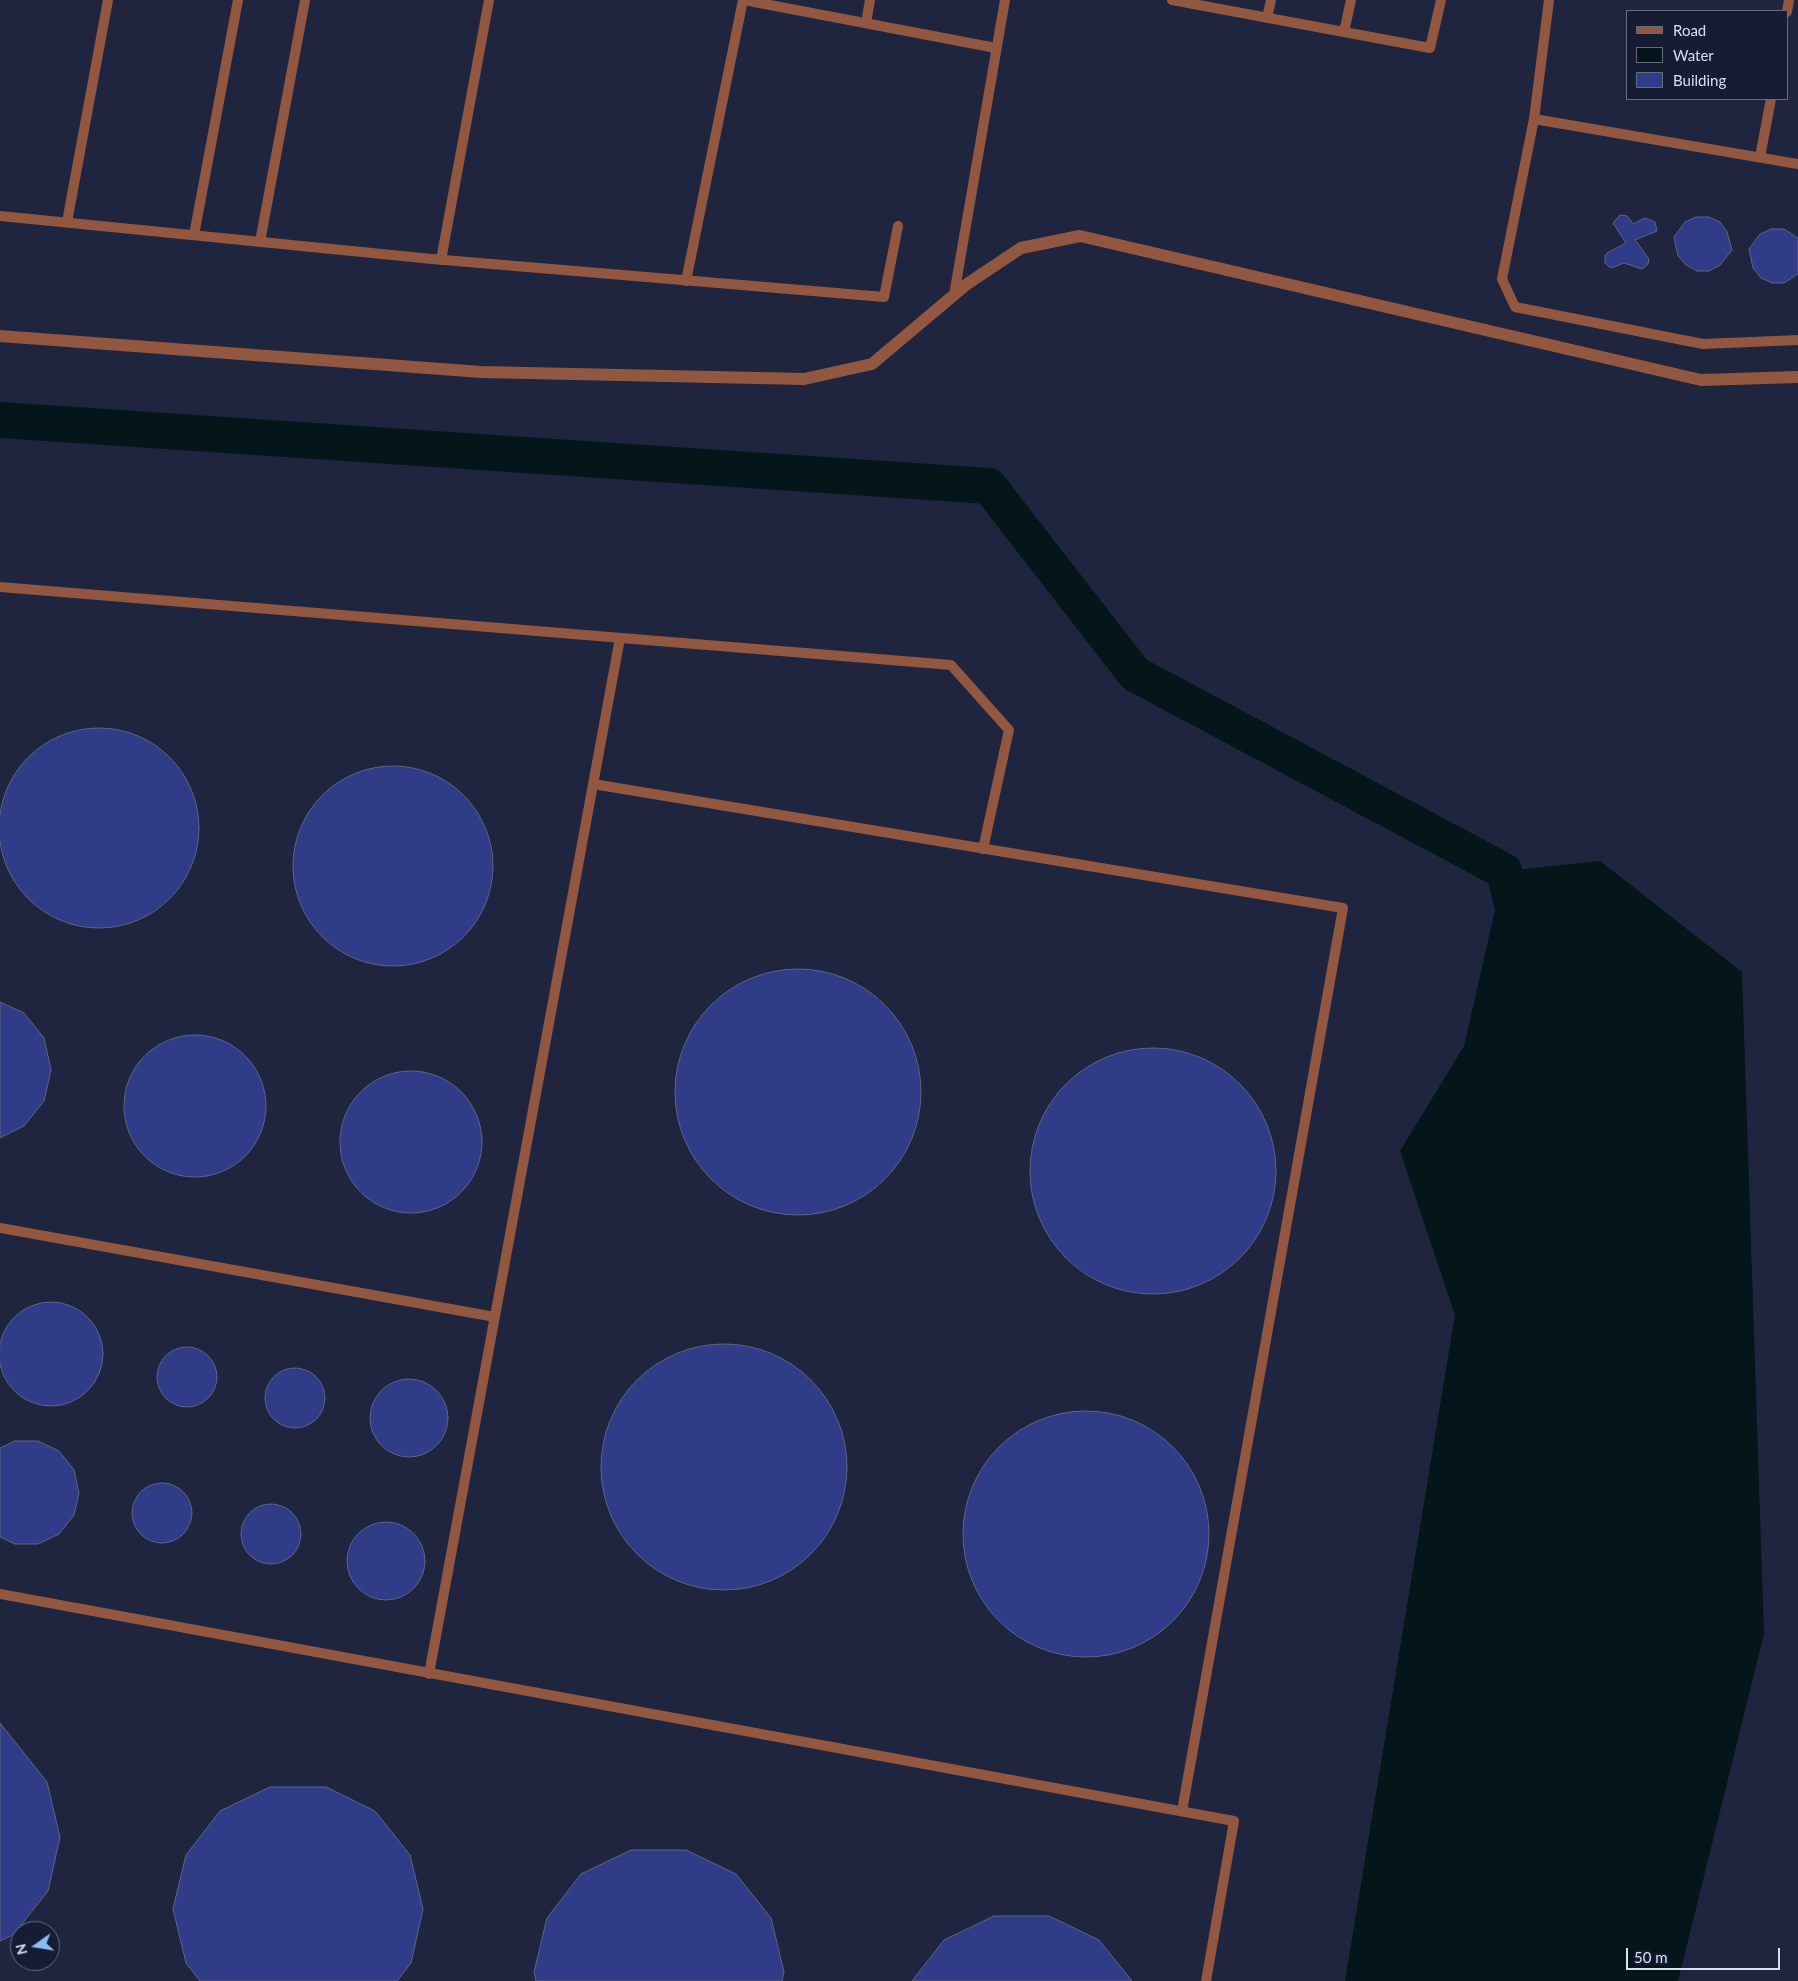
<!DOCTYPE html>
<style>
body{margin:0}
#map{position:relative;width:1798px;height:1981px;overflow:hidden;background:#1f253f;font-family:Lato,sans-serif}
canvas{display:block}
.legend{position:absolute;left:1626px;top:10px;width:162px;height:90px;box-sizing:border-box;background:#161c34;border:1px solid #646a7f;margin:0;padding:6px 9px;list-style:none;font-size:15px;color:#dadff0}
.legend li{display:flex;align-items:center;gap:10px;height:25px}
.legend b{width:25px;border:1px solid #646a7f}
.north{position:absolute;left:10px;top:1921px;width:50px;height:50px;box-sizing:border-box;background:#161c34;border:1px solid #646a7f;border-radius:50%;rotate:257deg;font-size:14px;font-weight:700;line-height:20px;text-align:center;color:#dadff0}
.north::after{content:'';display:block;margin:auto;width:18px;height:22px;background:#87bbfb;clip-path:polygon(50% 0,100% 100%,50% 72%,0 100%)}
.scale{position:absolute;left:1626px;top:1948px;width:154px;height:22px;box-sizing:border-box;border:2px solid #dadff0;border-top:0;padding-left:6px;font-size:15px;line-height:18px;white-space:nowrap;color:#dadff0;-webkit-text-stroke:4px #161c34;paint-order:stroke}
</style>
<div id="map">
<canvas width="1798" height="1981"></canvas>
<ul class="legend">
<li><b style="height:6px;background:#915741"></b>Road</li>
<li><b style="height:14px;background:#041619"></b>Water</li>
<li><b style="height:14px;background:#303c88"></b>Building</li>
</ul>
<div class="north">N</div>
<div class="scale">50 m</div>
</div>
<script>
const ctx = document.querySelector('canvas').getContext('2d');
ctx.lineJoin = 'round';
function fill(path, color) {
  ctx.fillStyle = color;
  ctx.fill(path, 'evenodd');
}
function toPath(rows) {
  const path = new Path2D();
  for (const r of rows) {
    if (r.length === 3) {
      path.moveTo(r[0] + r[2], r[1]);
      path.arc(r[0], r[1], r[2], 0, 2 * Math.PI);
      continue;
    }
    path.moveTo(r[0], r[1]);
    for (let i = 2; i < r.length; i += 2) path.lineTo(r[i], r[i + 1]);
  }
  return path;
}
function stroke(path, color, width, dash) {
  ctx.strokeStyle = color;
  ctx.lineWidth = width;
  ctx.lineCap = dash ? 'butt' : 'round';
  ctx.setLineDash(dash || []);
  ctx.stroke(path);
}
const water = toPath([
 [1600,861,1742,972,1764,1634,1678,1981,1345,1981,1455,1315,1400,1151,1464,1046,1504,871]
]);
const river = toPath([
 [0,420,989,486,1135,674,1504,871,1516,920]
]);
const building = toPath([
 [1620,215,1627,216,1633,224,1645,218,1655,222,1657,231,1635,240,1649,259,1648,264,1642,269,1624,263,1611,268,1605,263,1605,256,1607,253,1626,243,1613,223,1620,215],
 [1696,217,1709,217,1720,222,1727,232,1732,250,1720,265,1709,271,1697,271,1686,265,1678,256,1674,237,1685,222,1696,217],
 [1771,229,1784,229,1798,238,1798,274,1784,283,1772,283,1761,278,1753,268,1749,249,1760,234,1771,229],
 [99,828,100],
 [393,866,100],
 [798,1092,123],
 [0,1002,24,1013,44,1038,51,1070,44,1101,24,1126,0,1138,0,1002],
 [195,1106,71],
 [1153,1171,123],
 [411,1142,71],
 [51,1354,52],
 [724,1467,123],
 [187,1377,30],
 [295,1398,30],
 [409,1418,39],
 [1086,1534,123],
 [15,1441,38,1441,59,1451,74,1470,79,1493,74,1515,59,1534,38,1544,15,1544,0,1537,0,1448,15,1441],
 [162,1513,30],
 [271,1534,30],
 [386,1561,39],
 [0,1723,47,1782,60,1837,48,1891,13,1935,0,1941,0,1723],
 [270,1787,326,1787,375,1811,410,1855,423,1909,411,1963,397,1981,200,1981,186,1963,173,1909,186,1855,220,1811,270,1787],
 [631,1850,686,1850,736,1874,771,1918,784,1972,782,1981,536,1981,534,1972,547,1918,581,1874,631,1850],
 [994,1916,1049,1916,1099,1940,1132,1981,912,1981,944,1940,994,1916]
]);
const lane = toPath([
 [744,0,996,48],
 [1172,0,1430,48,1441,0],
 [1549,0,1534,119,1798,164],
 [1787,12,1789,0],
 [1267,18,1271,0],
 [866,23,870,0],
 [1344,32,1351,0],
 [1534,119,1502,279,1515,307,1703,344,1798,340],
 [1760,157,1771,99],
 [0,216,432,259,884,297,898,226],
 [67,222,108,0],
 [194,235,238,0],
 [260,242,305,0],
 [441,260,489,0],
 [686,281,743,0],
 [954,295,1005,0],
 [0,587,951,665,1009,730,983,849],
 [593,784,1343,908,1182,1811],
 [0,1228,495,1317],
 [0,1594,1234,1821,1206,1981],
 [429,1674,620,638]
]);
const street = toPath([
 [0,336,481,372,804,379,872,364,967,284,1021,248,1080,236,1701,380,1798,377]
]);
fill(water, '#041619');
stroke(river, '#041619', 36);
fill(building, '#303c88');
stroke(building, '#5c6582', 1);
stroke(lane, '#915741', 10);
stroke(street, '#915741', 12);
</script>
